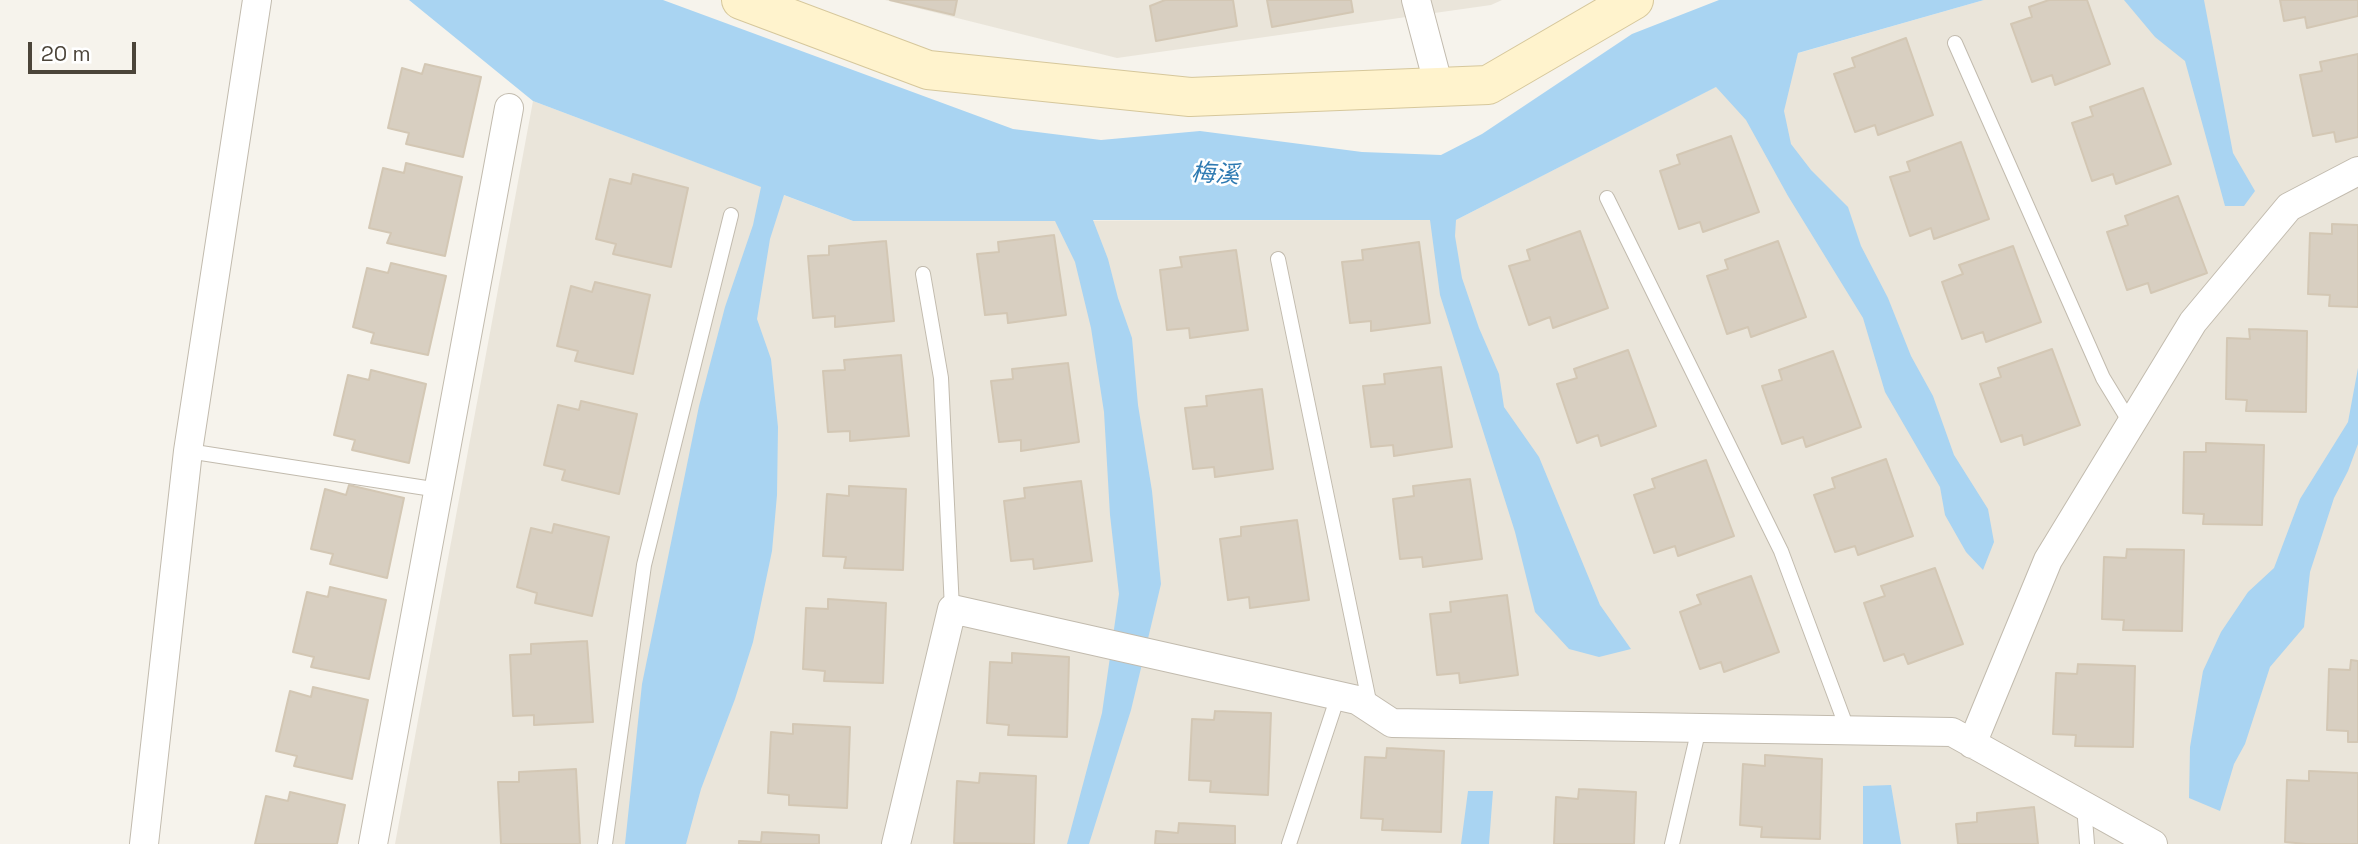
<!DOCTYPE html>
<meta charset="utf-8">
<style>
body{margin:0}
#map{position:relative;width:2358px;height:844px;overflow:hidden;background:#f6f3ec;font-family:"Space Grotesk",sans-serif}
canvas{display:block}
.scale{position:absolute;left:28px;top:42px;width:108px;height:32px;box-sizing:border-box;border:4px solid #4b4439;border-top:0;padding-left:9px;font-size:21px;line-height:24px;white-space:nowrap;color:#4b4439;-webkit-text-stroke:5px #fff;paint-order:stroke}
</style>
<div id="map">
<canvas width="2358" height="844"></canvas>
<div class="scale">20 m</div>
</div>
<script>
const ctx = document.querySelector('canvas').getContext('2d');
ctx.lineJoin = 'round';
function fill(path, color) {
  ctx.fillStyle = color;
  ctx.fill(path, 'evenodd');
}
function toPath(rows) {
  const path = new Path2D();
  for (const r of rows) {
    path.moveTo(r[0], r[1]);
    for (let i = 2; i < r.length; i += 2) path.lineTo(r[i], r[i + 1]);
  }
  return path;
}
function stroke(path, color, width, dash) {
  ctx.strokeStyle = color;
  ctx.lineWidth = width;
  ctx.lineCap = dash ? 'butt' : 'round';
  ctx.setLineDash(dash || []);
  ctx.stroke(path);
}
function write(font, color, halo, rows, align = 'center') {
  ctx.font = font + ' "Space Grotesk","Noto Sans SC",sans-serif';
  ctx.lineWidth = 5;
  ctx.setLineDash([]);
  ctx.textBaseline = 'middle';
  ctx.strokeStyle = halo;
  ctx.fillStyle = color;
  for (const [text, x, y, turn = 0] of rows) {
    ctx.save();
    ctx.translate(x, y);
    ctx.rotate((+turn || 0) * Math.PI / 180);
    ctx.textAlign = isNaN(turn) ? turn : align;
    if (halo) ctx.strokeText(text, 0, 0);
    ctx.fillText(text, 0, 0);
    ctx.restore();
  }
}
const residential = toPath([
 [885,0,1502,0,1491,5,1117,58],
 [1984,0,2358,0,2358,844,395,844,533,101,853,221,1456,220,1760,64]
]);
const water = toPath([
 [409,0,663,0,1013,129,1101,140,1200,131,1362,152,1441,155,1482,134,1632,34,1719,0,1984,0,1798,53,1784,111,1791,144,1811,170,1848,207,1861,246,1888,298,1911,356,1933,396,1954,455,1988,509,1994,542,1983,570,1966,552,1945,515,1940,487,1885,392,1863,318,1788,196,1746,120,1716,87,1456,220,1455,236,1462,278,1479,328,1499,374,1504,407,1539,457,1600,605,1631,649,1599,657,1569,649,1535,612,1515,532,1440,295,1430,220,1093,220,1108,259,1118,298,1132,338,1138,405,1152,491,1161,584,1131,710,1089,844,1067,844,1102,713,1119,594,1110,515,1104,412,1091,328,1075,262,1055,221,853,221,784,195,770,239,757,319,771,359,778,427,777,495,772,551,753,642,735,699,701,789,686,844,625,844,642,684,699,406,725,307,753,225,761,187,533,101],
 [2124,0,2204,0,2233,153,2255,191,2244,206,2225,206,2185,61,2155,37],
 [2358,368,2358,444,2348,471,2334,498,2310,572,2304,627,2270,667,2245,744,2234,764,2220,811,2189,798,2190,747,2203,671,2221,632,2248,592,2274,568,2300,499,2348,422],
 [1891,785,1901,844,1863,844,1863,786],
 [1468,791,1493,791,1489,844,1461,844]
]);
const building = toPath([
 [890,0,957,0,954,15,890,0],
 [1165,0,1233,0,1237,26,1156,41,1150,6,1165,0],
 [1267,0,1351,0,1353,12,1272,27,1267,0],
 [2049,0,2087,0,2110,64,2055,85,2052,75,2032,82,2011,24,2032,17,2029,7,2049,0],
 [2280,0,2358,0,2358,16,2307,28,2305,17,2284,21,2280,0],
 [1906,38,1933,115,1878,135,1875,125,1855,132,1834,74,1855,67,1852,58,1906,38],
 [2358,54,2358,137,2336,142,2334,132,2313,136,2300,75,2322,71,2320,62,2358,54],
 [425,64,481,77,463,157,406,144,409,133,388,128,402,68,422,74,425,64],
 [2143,88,2171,164,2116,184,2113,174,2092,181,2072,123,2093,116,2090,107,2143,88],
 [1731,136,1759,212,1703,232,1700,222,1679,229,1660,171,1680,164,1677,155,1731,136],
 [1961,142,1989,219,1934,239,1931,228,1910,236,1890,177,1910,171,1907,162,1961,142],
 [406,163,462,177,445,256,387,243,391,233,369,228,383,168,404,173,406,163],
 [633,174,688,188,671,267,613,254,616,244,596,239,610,179,631,184,633,174],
 [2178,196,2207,273,2151,293,2148,283,2127,290,2107,232,2128,225,2125,216,2178,196],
 [2332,224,2358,225,2358,307,2329,306,2330,295,2308,294,2310,233,2332,234,2332,224],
 [1580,231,1608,308,1553,328,1550,317,1529,325,1509,266,1530,260,1527,250,1580,231],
 [1054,235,1066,315,1008,323,1007,313,985,315,977,254,999,252,998,242,1054,235],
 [886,241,894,321,835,327,835,316,813,318,808,256,829,255,829,246,886,241],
 [1778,241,1806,317,1751,337,1748,327,1727,334,1707,276,1728,269,1725,260,1778,241],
 [1419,242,1430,323,1371,331,1371,321,1350,323,1342,262,1363,260,1362,250,1419,242],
 [2013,246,2041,322,1986,342,1983,332,1962,339,1942,282,1963,274,1959,265,2013,246],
 [1236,250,1248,330,1190,338,1189,328,1167,330,1160,270,1182,267,1180,257,1236,250],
 [391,263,446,276,428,355,371,343,374,333,353,327,367,268,388,273,391,263],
 [595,282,650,295,633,374,575,361,578,351,557,346,571,286,592,292,595,282],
 [2249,329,2307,331,2306,412,2246,411,2247,400,2226,399,2227,338,2250,339,2249,329],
 [2052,349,2080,425,2024,445,2022,435,2001,442,1980,384,2001,377,1998,368,2052,349],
 [1628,350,1656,426,1601,446,1598,435,1577,443,1557,384,1577,378,1574,369,1628,350],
 [1833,351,1861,427,1806,447,1803,437,1782,444,1762,386,1782,380,1779,370,1833,351],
 [901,355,909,436,850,441,850,431,828,432,823,371,845,370,844,360,901,355],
 [1068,363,1079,442,1021,451,1021,440,999,442,991,381,1013,379,1012,369,1068,363],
 [1441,367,1452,447,1394,456,1393,445,1371,447,1363,386,1385,384,1384,374,1441,367],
 [371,370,426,384,409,463,352,450,355,440,334,435,348,375,369,380,371,370],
 [1262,389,1273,469,1215,477,1214,467,1193,469,1185,408,1207,406,1206,396,1262,389],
 [581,401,637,414,619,494,562,480,565,470,544,465,558,405,579,410,581,401],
 [2206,443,2264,445,2262,525,2203,524,2204,514,2183,513,2184,452,2206,452,2206,443],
 [1886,459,1913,536,1858,555,1855,546,1835,552,1814,495,1835,488,1832,478,1886,459],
 [1706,460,1734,536,1678,556,1675,546,1654,553,1634,495,1655,488,1652,479,1706,460],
 [1470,479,1482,559,1423,567,1422,557,1400,559,1393,499,1414,496,1413,486,1470,479],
 [1081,481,1092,561,1034,569,1033,559,1011,561,1004,501,1025,498,1024,488,1081,481],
 [349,485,404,498,387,578,330,564,333,554,311,549,325,489,346,495,349,485],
 [849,486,906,489,903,570,844,568,846,557,823,556,827,494,849,496,849,486],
 [1297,520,1309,600,1250,608,1249,597,1228,600,1220,539,1241,536,1241,527,1297,520],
 [554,524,609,537,592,616,535,603,537,593,517,587,531,528,552,533,554,524],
 [2127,549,2184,550,2182,631,2123,630,2124,620,2102,619,2104,557,2126,558,2127,549],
 [1935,568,1963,644,1908,664,1904,654,1884,661,1864,603,1885,596,1881,586,1935,568],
 [1751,576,1779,652,1724,672,1721,662,1700,669,1680,612,1701,604,1697,595,1751,576],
 [330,587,386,600,369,679,311,667,314,657,293,652,307,592,328,597,330,587],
 [1507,595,1518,675,1460,683,1459,673,1437,675,1430,614,1451,612,1450,602,1507,595],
 [828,599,886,603,883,683,824,681,825,671,803,669,806,608,828,609,828,599],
 [587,641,593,722,534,725,534,715,513,716,510,655,531,654,531,644,587,641],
 [1012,653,1069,657,1067,737,1008,735,1009,725,987,723,990,662,1012,663,1012,653],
 [2351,660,2358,661,2358,742,2348,742,2348,731,2327,730,2329,669,2350,670,2351,660],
 [2078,664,2135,666,2133,747,2075,746,2076,735,2053,734,2056,673,2077,674,2078,664],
 [313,687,368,700,352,779,294,766,297,756,276,751,290,691,311,697,313,687],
 [1215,711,1271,713,1268,795,1210,792,1211,781,1189,780,1192,719,1214,720,1215,711],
 [793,724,850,727,847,808,789,805,789,795,768,793,771,732,793,734,793,724],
 [1387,748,1444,751,1441,832,1382,830,1383,819,1361,818,1365,757,1386,758,1387,748],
 [1765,755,1822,759,1820,839,1761,837,1762,827,1740,825,1743,764,1765,766,1765,755],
 [576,769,580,844,501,844,498,782,519,782,519,772,576,769],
 [2309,771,2358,773,2358,844,2306,844,2285,842,2287,780,2309,781,2309,771],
 [980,773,1036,776,1034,844,954,843,957,781,979,783,980,773],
 [1579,789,1636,792,1634,844,1554,844,1556,797,1578,799,1579,789],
 [290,792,345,805,337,844,255,844,266,796,288,801,290,792],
 [2034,807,2038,844,1958,844,1956,824,1977,822,1977,813,2034,807],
 [1179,823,1235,826,1235,844,1155,844,1156,831,1178,833,1179,823],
 [762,832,819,835,819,844,739,844,739,841,761,842,762,832]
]);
const lane = toPath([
 [1955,43,2103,378,2131,424],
 [1607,198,1781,551,1848,731],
 [1278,259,1370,706],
 [923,274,941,378,952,609],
 [188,451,439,490],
 [2084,806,2087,844],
 [605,844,644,565,731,215],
 [1289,844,1338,696],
 [1672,844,1699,728]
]);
const street = toPath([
 [1416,0,1439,87],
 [1972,744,2048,560,2193,322,2289,207,2358,171],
 [144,844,188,451,257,0],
 [373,844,509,108],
 [896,844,952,609,1357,700,1392,723,1952,732,2153,844]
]);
const secondary = toPath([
 [741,0,928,70,1190,97,1488,85,1634,0]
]);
const waterNames = [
 ["梅溪",1215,175,3]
];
fill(residential, '#eae5da');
fill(water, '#a9d4f2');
fill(building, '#d8cfc1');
stroke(building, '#d3c7b4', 2);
stroke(lane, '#c2bbae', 16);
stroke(street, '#c2bbae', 30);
stroke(secondary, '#d6c79b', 40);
stroke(lane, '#fff', 14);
stroke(street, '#fff', 28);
stroke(secondary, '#fff3cd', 38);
write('italic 24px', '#2e7ab2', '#fff', waterNames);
</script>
